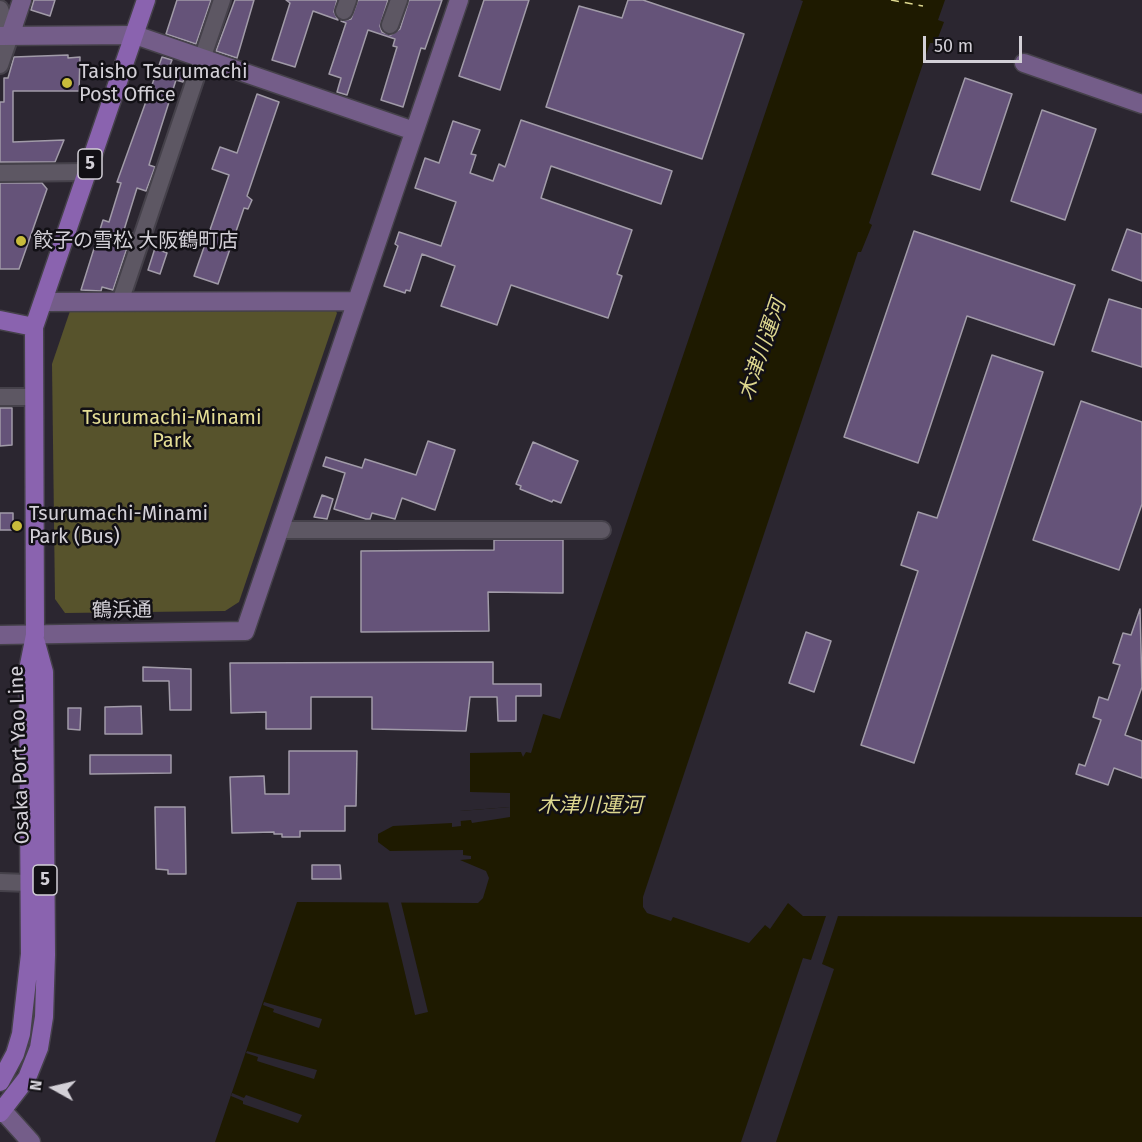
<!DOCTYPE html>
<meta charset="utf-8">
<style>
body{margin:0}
#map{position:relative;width:1142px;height:1142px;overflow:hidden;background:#2b2630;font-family:"Fira Sans",sans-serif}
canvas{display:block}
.north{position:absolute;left:24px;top:1058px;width:60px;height:60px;-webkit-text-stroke:4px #121015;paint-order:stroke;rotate:278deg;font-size:16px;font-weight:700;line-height:24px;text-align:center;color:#d3d0d7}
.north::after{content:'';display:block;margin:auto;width:21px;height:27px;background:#d3d0d7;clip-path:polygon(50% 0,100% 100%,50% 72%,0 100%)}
.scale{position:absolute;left:923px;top:36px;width:99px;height:27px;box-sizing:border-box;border:3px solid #d3d0d7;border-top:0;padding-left:8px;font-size:18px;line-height:21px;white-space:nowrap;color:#d3d0d7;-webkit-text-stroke:4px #121015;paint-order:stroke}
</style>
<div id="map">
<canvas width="1142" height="1142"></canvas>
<div class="north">N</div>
<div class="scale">50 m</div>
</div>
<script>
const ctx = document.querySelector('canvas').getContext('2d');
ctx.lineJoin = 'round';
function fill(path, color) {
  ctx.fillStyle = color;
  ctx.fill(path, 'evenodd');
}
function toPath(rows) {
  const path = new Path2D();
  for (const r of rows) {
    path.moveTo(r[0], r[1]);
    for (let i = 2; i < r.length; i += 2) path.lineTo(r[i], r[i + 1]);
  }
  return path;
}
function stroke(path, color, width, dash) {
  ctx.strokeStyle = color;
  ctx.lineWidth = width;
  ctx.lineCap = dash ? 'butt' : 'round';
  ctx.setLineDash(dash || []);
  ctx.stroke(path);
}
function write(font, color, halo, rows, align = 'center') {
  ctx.font = font + ' "Fira Sans","Noto Sans JP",sans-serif';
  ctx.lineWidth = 5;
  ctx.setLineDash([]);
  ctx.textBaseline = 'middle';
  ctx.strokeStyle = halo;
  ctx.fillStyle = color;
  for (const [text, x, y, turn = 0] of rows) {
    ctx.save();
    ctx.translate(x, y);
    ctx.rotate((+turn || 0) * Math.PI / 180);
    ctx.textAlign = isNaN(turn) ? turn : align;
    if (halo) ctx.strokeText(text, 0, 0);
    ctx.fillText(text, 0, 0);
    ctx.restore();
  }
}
const green = toPath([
 [333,307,337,313,239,602,225,611,65,613,55,599,52,364,70,311]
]);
const water = toPath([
 [800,0,945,0,938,20,944,22,936,43,930,43,869,223,872,225,861,252,858,252,643,897,643,907,647,913,671,921,673,917,749,943,765,925,770,929,788,903,803,916,1142,917,1142,1142,215,1142,297,902,478,903,483,898,489,878,486,871,460,860,471,859,471,856,463,855,463,850,390,851,378,842,378,834,393,826,452,823,452,827,461,826,460,811,510,807,510,793,470,792,470,753,521,752,523,757,526,752,531,753,543,714,560,719,803,1]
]);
const pier = toPath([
 [510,807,510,817,472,823,471,820,460,821,460,811],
 [388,902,401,902,428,1012,415,1015],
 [826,916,838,916,822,964,834,969,776,1142,741,1142,803,958,811,960],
 [264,1002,322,1019,319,1028,273,1012,274,1009,263,1005],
 [247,1051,317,1070,314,1079,257,1061,258,1057,246,1053],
 [232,1093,244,1098,246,1095,302,1115,298,1123,243,1104,243,1101,231,1096]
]);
const ferry = toPath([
 [891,0,923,6]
]);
const building = toPath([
 [34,0,55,0,50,16,31,10,34,0],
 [177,0,211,0,196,44,166,34,177,0],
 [235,0,254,0,237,58,216,51,235,0],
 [286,0,337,0,334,12,338,20,313,11,295,67,272,60,290,3,286,0],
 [358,0,388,0,380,26,382,32,391,35,400,29,409,0,442,0,425,49,421,48,403,107,381,100,397,47,393,46,395,39,368,30,347,95,337,92,341,78,329,74,346,23,341,21,351,19,358,0],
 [484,0,529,0,500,90,459,76,484,0],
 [628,0,643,0,744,34,702,159,546,107,579,6,622,18,628,0],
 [68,55,68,58,80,57,79,91,13,91,13,142,64,140,55,162,0,162,0,102,4,102,4,78,8,78,14,57,68,55],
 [162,57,172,60,170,65,186,70,183,82,176,80,149,165,155,167,146,191,137,188,124,230,132,233,113,290,102,287,101,291,81,290,103,220,109,222,121,183,117,182,162,57],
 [965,78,1012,94,980,190,932,174,965,78],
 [257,94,279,102,247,196,252,200,248,209,244,208,218,284,194,276,229,175,212,169,220,147,237,153,257,94],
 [1042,110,1096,129,1065,220,1011,201,1042,110],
 [521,120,672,171,661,204,551,166,541,198,632,230,617,274,622,276,608,318,511,285,497,325,441,306,455,266,422,254,410,291,406,290,405,293,384,286,398,246,395,244,399,232,441,246,456,202,415,188,425,158,439,163,453,121,480,130,471,154,476,155,470,173,493,181,499,164,505,167,521,120],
 [0,183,42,183,47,189,19,269,0,269,0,183],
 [1127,229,1142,234,1142,281,1112,270,1127,229],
 [914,231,1075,285,1054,345,967,316,918,463,844,437,914,231],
 [155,248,167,253,160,274,148,270,155,248],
 [1109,299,1142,309,1142,367,1092,351,1109,299],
 [992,355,1043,372,914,763,861,745,918,571,901,565,918,512,937,518,992,355],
 [1081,401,1142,422,1142,504,1119,570,1033,540,1081,401],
 [0,408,12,408,12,445,0,446,0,408],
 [428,441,455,450,435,510,402,498,395,519,372,513,370,519,366,519,334,509,345,473,323,466,326,457,362,468,365,459,416,475,428,441],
 [533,442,578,461,561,503,553,500,552,502,520,489,521,486,516,484,533,442],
 [322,495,333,499,327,519,314,517,322,495],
 [0,513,13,513,13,530,0,530,0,513],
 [494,540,563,540,563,593,488,592,489,631,361,632,361,551,494,550,494,540],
 [1140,609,1142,687,1125,735,1142,741,1142,778,1114,768,1108,785,1076,774,1079,764,1085,766,1101,720,1093,717,1099,697,1108,700,1120,665,1113,663,1123,633,1131,635,1140,609],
 [806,632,831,641,814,692,789,683,806,632],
 [493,662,493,684,541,684,541,696,516,696,516,721,498,721,497,697,470,697,466,731,372,729,372,697,311,697,311,729,266,729,266,712,231,713,230,663,493,662],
 [143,667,191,669,191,710,170,710,169,681,143,681,143,667],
 [141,706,142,734,105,734,105,707,141,706],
 [68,708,81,708,80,730,68,729,68,708],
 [289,751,357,751,356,806,345,806,345,831,300,831,300,837,282,837,282,834,274,834,274,832,232,833,230,777,264,776,265,794,289,794,289,751],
 [90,755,171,755,171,773,90,774,90,755],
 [155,807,185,807,186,874,168,874,168,870,156,869,155,807],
 [312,865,340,865,341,879,312,879,312,865]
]);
const street = toPath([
 [0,9,10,36,0,65],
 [344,11,348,0],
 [390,25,399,0],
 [0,173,87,172],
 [120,302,222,0],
 [0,397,34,397],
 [280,530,602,530],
 [0,882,28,883]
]);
const secondary = toPath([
 [0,36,135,35,414,131],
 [10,36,22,0],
 [1024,63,1142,104],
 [43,302,357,301],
 [0,635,245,631,459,0],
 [3,1111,31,1142]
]);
const primary = toPath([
 [0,320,34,327],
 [0,1082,15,1054,21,1034,30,954,28,670,35,635,34,327,146,0],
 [0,1113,27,1078,39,1048,44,1017,46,955,44,672,36,643]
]);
const markers = [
 [67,83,6,"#c8bb3b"],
 [21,241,6,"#c8bb3b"],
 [17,526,6,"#c8bb3b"]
];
const shields = [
 [90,164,24],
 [45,880,24]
];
const shieldNames = [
 ["5",90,164],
 ["5",45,880]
];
const poiNames = [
 ["Taisho Tsurumachi",79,72],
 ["Post Office",79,95],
 ["餃子の雪松 大阪鶴町店",33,241],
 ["Tsurumachi-Minami",29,514],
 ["Park (Bus)",29,537]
];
const parkNames = [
 ["Tsurumachi-Minami",172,418],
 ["Park",172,441]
];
const streetNames = [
 ["鶴浜通",122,611,-1],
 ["Osaka Port Yao Line",20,755,-92]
];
const waterNames = [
 ["木津川運河",763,350,-71],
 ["木津川運河",590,806]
];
fill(green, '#57532c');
fill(water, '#1e1a00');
fill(pier, '#2b2630');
stroke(ferry, '#ddd78e', 1.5, [8, 6]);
fill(building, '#655379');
stroke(building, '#a19ba8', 1.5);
stroke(street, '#45414a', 20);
stroke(secondary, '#45414a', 21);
stroke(primary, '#45414a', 21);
stroke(street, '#5d5763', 16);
stroke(secondary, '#745d89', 18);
stroke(primary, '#8a63af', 18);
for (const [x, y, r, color] of markers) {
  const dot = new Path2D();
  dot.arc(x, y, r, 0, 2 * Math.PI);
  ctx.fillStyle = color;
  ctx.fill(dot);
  stroke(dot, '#121015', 2);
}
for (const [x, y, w] of shields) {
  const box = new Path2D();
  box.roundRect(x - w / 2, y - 15, w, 30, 4.5);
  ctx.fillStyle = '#121015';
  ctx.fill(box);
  stroke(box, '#d3d0d7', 1.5);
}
write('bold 18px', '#d3d0d7', null, shieldNames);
write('20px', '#d3d0d7', '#121015', poiNames, 'left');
write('20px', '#e4dd95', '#121015', parkNames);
write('20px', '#d3d0d7', '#121015', streetNames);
write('italic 21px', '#ddd78e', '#121015', waterNames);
</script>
